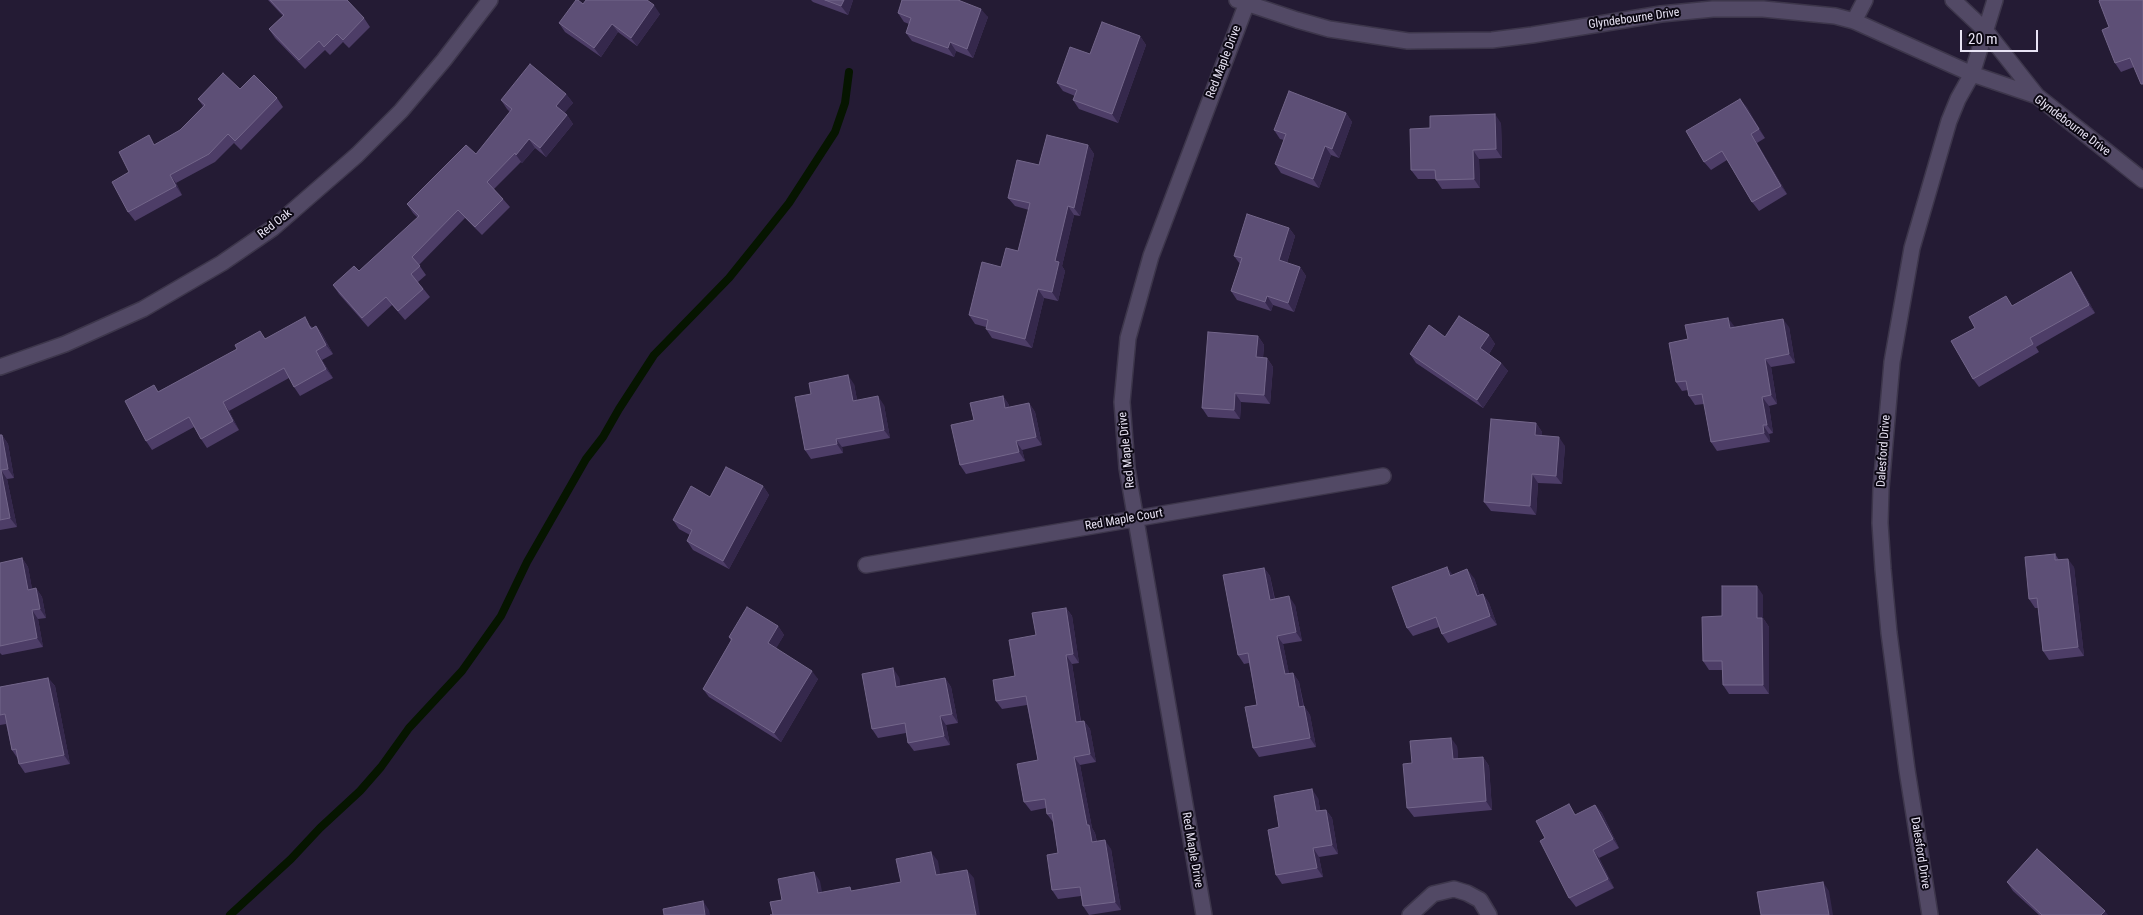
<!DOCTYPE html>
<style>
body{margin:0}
#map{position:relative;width:2143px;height:915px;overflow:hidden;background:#241b34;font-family:"Roboto Condensed",sans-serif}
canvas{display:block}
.scale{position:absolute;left:1960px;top:30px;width:78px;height:22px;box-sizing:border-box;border:2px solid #e8e3f4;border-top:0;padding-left:6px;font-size:15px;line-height:18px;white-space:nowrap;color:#e8e3f4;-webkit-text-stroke:4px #0c0813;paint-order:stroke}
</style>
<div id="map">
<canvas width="2143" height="915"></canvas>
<div class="scale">20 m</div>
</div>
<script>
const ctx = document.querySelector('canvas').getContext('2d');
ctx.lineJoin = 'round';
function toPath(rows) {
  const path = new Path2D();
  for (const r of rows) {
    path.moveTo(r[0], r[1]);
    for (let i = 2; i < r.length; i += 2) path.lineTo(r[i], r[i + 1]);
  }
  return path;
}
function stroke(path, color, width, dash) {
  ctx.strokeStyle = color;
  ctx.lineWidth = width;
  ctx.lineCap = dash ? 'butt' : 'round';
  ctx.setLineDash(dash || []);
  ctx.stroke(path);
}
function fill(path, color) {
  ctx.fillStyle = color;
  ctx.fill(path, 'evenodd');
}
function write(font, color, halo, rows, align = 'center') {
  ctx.font = font + ' "Roboto Condensed",sans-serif';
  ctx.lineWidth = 4;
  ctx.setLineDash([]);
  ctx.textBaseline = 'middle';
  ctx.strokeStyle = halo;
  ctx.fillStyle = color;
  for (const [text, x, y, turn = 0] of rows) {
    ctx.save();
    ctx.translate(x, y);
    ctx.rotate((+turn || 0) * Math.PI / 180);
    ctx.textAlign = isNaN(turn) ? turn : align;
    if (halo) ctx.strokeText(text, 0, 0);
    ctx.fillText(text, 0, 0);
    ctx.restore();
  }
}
const stream = toPath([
 [230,915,291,859,320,828,360,791,381,767,409,728,462,671,501,616,527,562,586,459,603,437,619,409,654,355,729,278,762,237,789,203,835,132,845,103,849,72]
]);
const street = toPath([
 [1237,0,1297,20,1329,29,1408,41,1492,40,1532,35,1661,14,1713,9,1763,9,1835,16,1854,21,1972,74,2037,96,2143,180],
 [1953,0,1985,30,2037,96],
 [1854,21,1865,0],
 [0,367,65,344,143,309,222,263,273,228,357,155,401,111,444,60,490,0],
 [866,565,1383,476],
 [1204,915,1127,468,1122,402,1128,338,1151,256,1248,0],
 [1410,915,1433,894,1454,889,1467,893,1480,900,1489,915],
 [1930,915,1907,770,1889,633,1883,569,1880,523,1881,488,1892,362,1912,248,1949,121,1958,99,1972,74,1995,0]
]);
const wall = toPath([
 [268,0,347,0,364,18,370,27,349,48,343,42,330,55,325,50,305,69,275,38,269,29,283,16],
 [811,0,853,0,848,15,813,2],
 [902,0,960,0,960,1,988,17,973,58,956,51,954,57,912,41,906,33,909,24,904,22,898,13],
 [2143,0,2134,67,2121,72,2115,63,2109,27],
 [583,4,660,14,637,46,618,32,601,57,565,32,559,23],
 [1140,36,1146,45,1118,123,1079,109,1073,100,1075,96,1063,91,1057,83,1090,54],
 [240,89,277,98,283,107,241,150,234,143,215,162,176,183,182,195,135,221,128,212,129,172,180,130,203,106,198,99],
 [566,94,573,103,564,112,567,115,573,124,546,157,535,148,522,163,521,162,494,189,503,199,510,207,482,235,465,218,419,265,426,275,418,282,430,297,405,320,392,305,368,327,339,294,333,285,359,271,418,218,413,213,407,204,476,154,510,112,507,109,501,100],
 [1740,99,1765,138,1757,143,1787,194,1759,211,1752,202,1727,160,1711,170,1704,162],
 [1346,113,1352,122,1339,158,1331,155,1319,188,1281,173,1275,164,1284,140,1280,139,1274,130],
 [1501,123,1502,158,1479,159,1480,188,1442,189,1436,180,1436,179,1418,179,1411,170,1430,128],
 [1088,145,1094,154,1080,216,1074,215,1062,266,1065,271,1058,301,1044,298,1032,348,992,338,986,329,986,327,975,324,969,315,1001,267,1018,251,1029,210,1015,206,1008,198,1039,165],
 [1289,228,1295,236,1287,263,1300,267,1306,276,1294,312,1273,305,1271,311,1237,300,1231,291,1240,264,1234,256],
 [2071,272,2077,281,2095,313,2036,347,2039,352,1979,387,1973,379,2013,306],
 [311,326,312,328,316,326,322,334,333,354,322,360,333,378,300,396,294,387,289,378,229,411,239,430,207,448,201,439,194,427,152,450,146,441,159,391,266,338],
 [1735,327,1789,327,1795,363,1771,367,1777,404,1769,406,1773,433,1769,434,1770,442,1717,451,1711,442,1704,404,1695,405,1689,396,1688,390,1682,391,1676,382,1688,339],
 [1489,335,1495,344,1489,354,1501,363,1508,371,1483,408,1416,363,1410,354,1445,337],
 [1258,336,1264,345,1263,358,1267,358,1273,367,1270,404,1241,402,1240,419,1208,417,1202,408],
 [854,384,857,400,884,405,890,438,842,447,843,453,811,459,805,450,811,394],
 [1003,396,1009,405,1009,408,1029,403,1035,412,1042,445,1022,450,1025,461,966,474,960,465,974,420],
 [1536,423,1542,432,1542,436,1565,446,1562,484,1538,483,1536,515,1491,511,1484,502],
 [0,435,2,435,8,444,14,478,7,479,17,527,0,530],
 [763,486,769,495,729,569,693,550,687,541,690,535,679,529,673,520,710,497],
 [2055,554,2059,560,2074,567,2084,656,2049,660,2043,651,2038,608,2035,608,2029,599],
 [22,558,28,567,32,589,36,588,42,597,46,618,38,619,43,647,2,655,0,653,0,563],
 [1264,568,1270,576,1275,599,1295,605,1302,641,1283,644,1289,674,1293,673,1299,682,1304,706,1310,715,1316,747,1259,757,1253,748,1257,705,1249,663,1244,664,1238,655],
 [1452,575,1474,578,1480,595,1483,594,1489,603,1497,625,1448,643,1442,634,1439,627,1413,636,1407,628],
 [1763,595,1763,618,1769,627,1769,694,1729,694,1723,685,1722,670,1709,670,1703,661],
 [1066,608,1072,616,1079,663,1072,664,1081,721,1084,721,1090,729,1096,762,1080,765,1092,828,1095,833,1097,842,1111,849,1121,910,1089,915,1083,906,1081,896,1058,899,1052,890,1058,853,1053,822,1047,814,1046,808,1031,811,1024,802,1038,760,1027,705,1002,709,996,701,1015,676,1036,635],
 [778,626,784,635,776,648,818,679,781,742,709,697,703,689,731,641,729,637],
 [899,677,900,686,945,678,951,687,958,723,946,725,950,745,914,751,908,743,906,733,878,738,872,729],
 [48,678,55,686,70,764,25,773,19,764,18,759,12,750,6,724,0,725,0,687],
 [1457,746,1458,759,1483,757,1489,766,1492,810,1414,817,1407,808,1412,763],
 [1318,798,1320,810,1326,810,1332,818,1338,854,1319,857,1323,877,1282,884,1276,875,1279,827],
 [1595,805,1602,813,1619,848,1599,858,1614,888,1576,907,1569,898,1545,838,1577,815],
 [2007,882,2108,915,2039,915,2013,891]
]);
const shadedWall = toPath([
 [844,0,853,0,848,15,841,6],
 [654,5,660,14,637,46,631,38],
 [981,9,988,17,973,58,967,49],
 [612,24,618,32,601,57,594,48],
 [1140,36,1146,45,1118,123,1112,114],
 [950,42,956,51,954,57,948,48],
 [566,94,573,103,563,115,556,106],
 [1740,99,1747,107,1765,138,1759,129],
 [1346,113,1352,122,1339,158,1332,149],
 [1495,114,1501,123,1502,158,1496,149],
 [567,115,573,124,546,157,540,148],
 [1751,134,1757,143,1787,194,1781,186],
 [529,139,535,148,522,163,516,155],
 [1088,145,1094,154,1080,216,1074,208],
 [1325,146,1331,155,1319,188,1313,179],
 [1473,150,1479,159,1480,188,1474,179],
 [170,175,176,183,182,195,176,186],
 [1068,206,1074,215,1062,266,1065,271,1058,301,1052,292,1055,261],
 [1289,228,1295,236,1285,269,1279,260],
 [1300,267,1306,276,1294,312,1288,303],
 [2071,272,2077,281,2095,313,2089,305],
 [1038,289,1044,298,1032,348,1025,339],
 [1267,296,1273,305,1271,311,1265,302],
 [1728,318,1735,327,1730,328],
 [1783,319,1789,327,1795,363,1789,354],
 [316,326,322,334,333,354,326,345],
 [1489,335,1495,344,1487,357,1480,348],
 [1258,336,1264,345,1262,366,1256,357],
 [316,351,322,360,333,378,326,369],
 [1267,358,1273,367,1270,404,1264,395],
 [1765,359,1771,367,1777,404,1771,395],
 [1501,363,1508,371,1483,408,1477,400],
 [848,375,854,384,859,410,853,401],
 [1235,393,1241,402,1240,419,1234,410],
 [878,396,884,405,890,438,884,430],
 [1003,396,1009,405,1011,417,1005,408],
 [1762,397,1769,406,1773,433,1767,425],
 [223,402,229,411,239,430,233,421],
 [1029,403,1035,412,1042,445,1036,437],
 [1536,423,1542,432,1542,444,1535,435],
 [1763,425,1769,434,1770,442,1764,433],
 [2,435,8,444,14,478,8,469],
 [1559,437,1565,446,1562,484,1556,476],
 [836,439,842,447,843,453,837,444],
 [1016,441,1022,450,1025,461,1019,452],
 [1,470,7,479,17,527,10,518],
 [1532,474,1538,483,1536,515,1530,506],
 [763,486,769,495,729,569,723,561],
 [22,558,28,567,34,599,28,590],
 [2068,559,2074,567,2084,656,2078,647],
 [1447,567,1453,575,1450,576],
 [1264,568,1270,576,1276,608,1270,600],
 [1467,569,1474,578,1483,605,1477,596],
 [1757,586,1763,595,1763,618,1769,627,1769,694,1763,685,1757,618],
 [36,588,42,597,46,618,40,609],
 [1483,594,1489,603,1497,625,1490,616],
 [1289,596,1295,605,1302,641,1296,632],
 [1066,608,1072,616,1079,663,1073,654],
 [32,610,38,619,43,647,37,638],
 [778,626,784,635,774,652,768,643],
 [1277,636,1283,644,1291,683,1285,674],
 [1066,655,1072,664,1082,731,1076,722],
 [893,668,899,677,902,696,896,687],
 [812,671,818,679,781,742,774,733],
 [1293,673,1299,682,1305,716,1299,707],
 [48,678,55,686,70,764,64,755],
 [945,678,951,687,958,723,952,714],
 [1304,706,1310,715,1316,747,1310,738],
 [940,716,946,725,950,745,944,736],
 [1084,721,1090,729,1096,762,1090,754],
 [1451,738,1457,746,1459,768,1453,759],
 [1074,757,1080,765,1092,828,1095,833,1098,851,1092,842,1087,825],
 [1483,757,1489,766,1492,810,1486,801],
 [1312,789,1318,798,1322,820,1316,811],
 [1595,805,1602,813,1619,848,1613,839],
 [1326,810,1332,818,1338,854,1332,845],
 [1105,840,1111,849,1121,910,1115,902],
 [1313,848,1319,857,1323,877,1317,868],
 [1593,850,1599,858,1614,888,1608,879],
 [931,852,938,861,942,884,936,875],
 [967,870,974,878,980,915,976,915],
 [814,872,820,881,824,902,818,893],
 [1823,882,1829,891,1833,915,1829,915],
 [703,901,709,910,710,915,705,915],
 [2105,911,2108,915,2101,915]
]);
const building = toPath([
 [270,0,347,0,364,18,343,40,337,34,324,47,319,41,299,60,269,29,284,15,270,0],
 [576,0,578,0,583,4,586,0,647,0,654,5,631,38,612,24,594,48,559,23,576,0],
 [825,0,844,0,841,6,825,0],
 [902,0,958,0,981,9,967,49,950,42,948,48,906,33,911,18,898,13,902,0],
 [2100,0,2143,0,2143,84,2141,84,2130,58,2115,63,2102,30,2109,27,2099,1,2100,0],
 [1102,22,1140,36,1112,114,1073,100,1077,90,1057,83,1070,47,1090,54,1102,22],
 [530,64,566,94,556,106,567,115,540,148,529,139,516,155,515,153,487,182,503,199,475,227,458,210,412,257,420,266,411,274,423,289,398,311,386,297,362,318,333,285,354,266,359,271,419,216,407,204,466,145,476,154,512,109,501,100,530,64],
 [223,73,240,89,254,75,277,98,235,141,228,134,209,154,170,175,176,186,128,212,112,182,129,172,119,152,149,135,154,145,180,130,205,105,198,99,223,73],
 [1289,91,1346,113,1332,149,1325,146,1313,179,1275,164,1286,134,1274,130,1289,91],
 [1740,99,1759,129,1751,134,1781,186,1752,202,1722,151,1704,162,1686,131,1740,99],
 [1495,114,1496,149,1473,150,1474,179,1436,180,1435,170,1411,170,1410,129,1430,128,1430,116,1495,114],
 [1047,135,1088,145,1074,208,1068,206,1055,261,1059,262,1052,292,1038,289,1025,339,986,329,988,320,969,315,982,262,1001,267,1006,248,1018,251,1030,203,1008,198,1017,160,1039,165,1047,135],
 [1247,214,1289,228,1279,260,1300,267,1288,303,1267,296,1265,302,1231,291,1242,258,1234,256,1247,214],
 [2071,272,2089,305,2030,338,2033,344,1973,379,1951,341,1975,328,1969,317,2006,296,2012,306,2071,272],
 [1459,316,1489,335,1480,348,1501,363,1477,400,1410,354,1429,325,1445,337,1459,316],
 [305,317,311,329,316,326,326,345,316,351,326,369,294,387,284,368,223,402,233,421,201,439,189,417,146,441,125,401,154,385,158,392,237,349,235,345,260,331,265,339,305,317],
 [1728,318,1730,328,1783,319,1789,354,1765,359,1771,395,1762,397,1767,425,1763,425,1764,433,1711,442,1702,394,1689,396,1686,381,1676,382,1669,343,1688,339,1685,325,1728,318],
 [1208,332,1258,336,1256,357,1267,358,1264,395,1235,393,1234,410,1202,408,1208,332],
 [848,375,853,401,878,396,884,430,836,439,837,444,805,450,795,397,811,394,809,383,848,375],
 [1003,396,1005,408,1029,403,1036,437,1016,441,1019,452,960,465,951,425,974,420,970,403,1003,396],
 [1491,419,1536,423,1535,435,1559,437,1556,476,1532,474,1530,506,1484,502,1491,419],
 [0,435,2,435,8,469,1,470,10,518,0,520,0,435],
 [726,467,763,486,723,561,687,541,692,530,673,520,691,486,710,497,726,467],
 [2055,554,2055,560,2068,559,2078,647,2043,651,2037,598,2029,599,2025,557,2055,554],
 [22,558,28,590,36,588,40,609,32,610,37,638,0,646,0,563,22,558],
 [1447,567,1450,576,1467,569,1477,596,1483,594,1490,616,1442,634,1436,617,1407,628,1392,587,1447,567],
 [1264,568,1270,600,1289,596,1296,632,1277,636,1285,674,1293,673,1299,707,1304,706,1310,738,1253,748,1245,707,1257,705,1248,653,1238,655,1223,575,1264,568],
 [1722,586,1757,586,1757,618,1762,618,1763,685,1723,685,1722,661,1703,661,1702,617,1722,616,1722,586],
 [747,607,778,626,768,643,812,671,774,733,703,689,732,639,729,637,747,607],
 [1066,608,1073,654,1066,655,1076,722,1084,721,1090,754,1074,757,1087,825,1089,825,1092,842,1105,840,1115,902,1083,906,1080,887,1052,890,1047,855,1058,853,1052,813,1047,814,1045,799,1024,802,1017,764,1038,760,1026,696,996,701,993,680,1015,676,1009,640,1036,635,1032,613,1066,608],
 [893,668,896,687,945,678,952,714,940,716,944,736,908,743,905,723,872,729,862,674,893,668],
 [48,678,64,755,19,764,16,749,12,750,5,714,0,715,0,687,48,678],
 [1451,738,1453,759,1483,757,1486,801,1407,808,1403,764,1412,763,1410,741,1451,738],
 [1312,789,1316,811,1326,810,1332,845,1313,848,1317,868,1276,875,1268,830,1279,827,1274,796,1312,789],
 [1569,804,1575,815,1595,805,1613,839,1593,850,1608,879,1569,898,1540,841,1545,838,1536,821,1569,804],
 [2037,849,2105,911,2101,915,2042,915,2007,882,2037,849],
 [931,852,936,875,967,870,976,915,770,915,773,915,770,902,782,900,778,879,814,872,818,893,850,887,851,891,901,882,896,859,931,852],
 [1823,882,1829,915,1761,915,1757,892,1823,882],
 [703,901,705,915,664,915,663,909,703,901]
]);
const streetNames = [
 ["Glyndebourne Drive",1634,19,-8],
 ["Red Maple Drive",1224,62,-69],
 ["Glyndebourne Drive",2072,126,37],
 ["Red Oak",275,224,-38],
 ["Red Maple Drive",1127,450,-96],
 ["Dalesford Drive",1884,451,-86],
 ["Red Maple Court",1124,520,-10],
 ["Red Maple Drive",1192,850,80],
 ["Dalesford Drive",1920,853,81]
];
stroke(stream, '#061500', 8);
stroke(street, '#3d364b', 18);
stroke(street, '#524965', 15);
fill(wall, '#4d3d67');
fill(shadedWall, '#35284c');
fill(building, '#5d4f76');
stroke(building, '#73668a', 1);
write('12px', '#e8e3f4', '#0c0813', streetNames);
</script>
